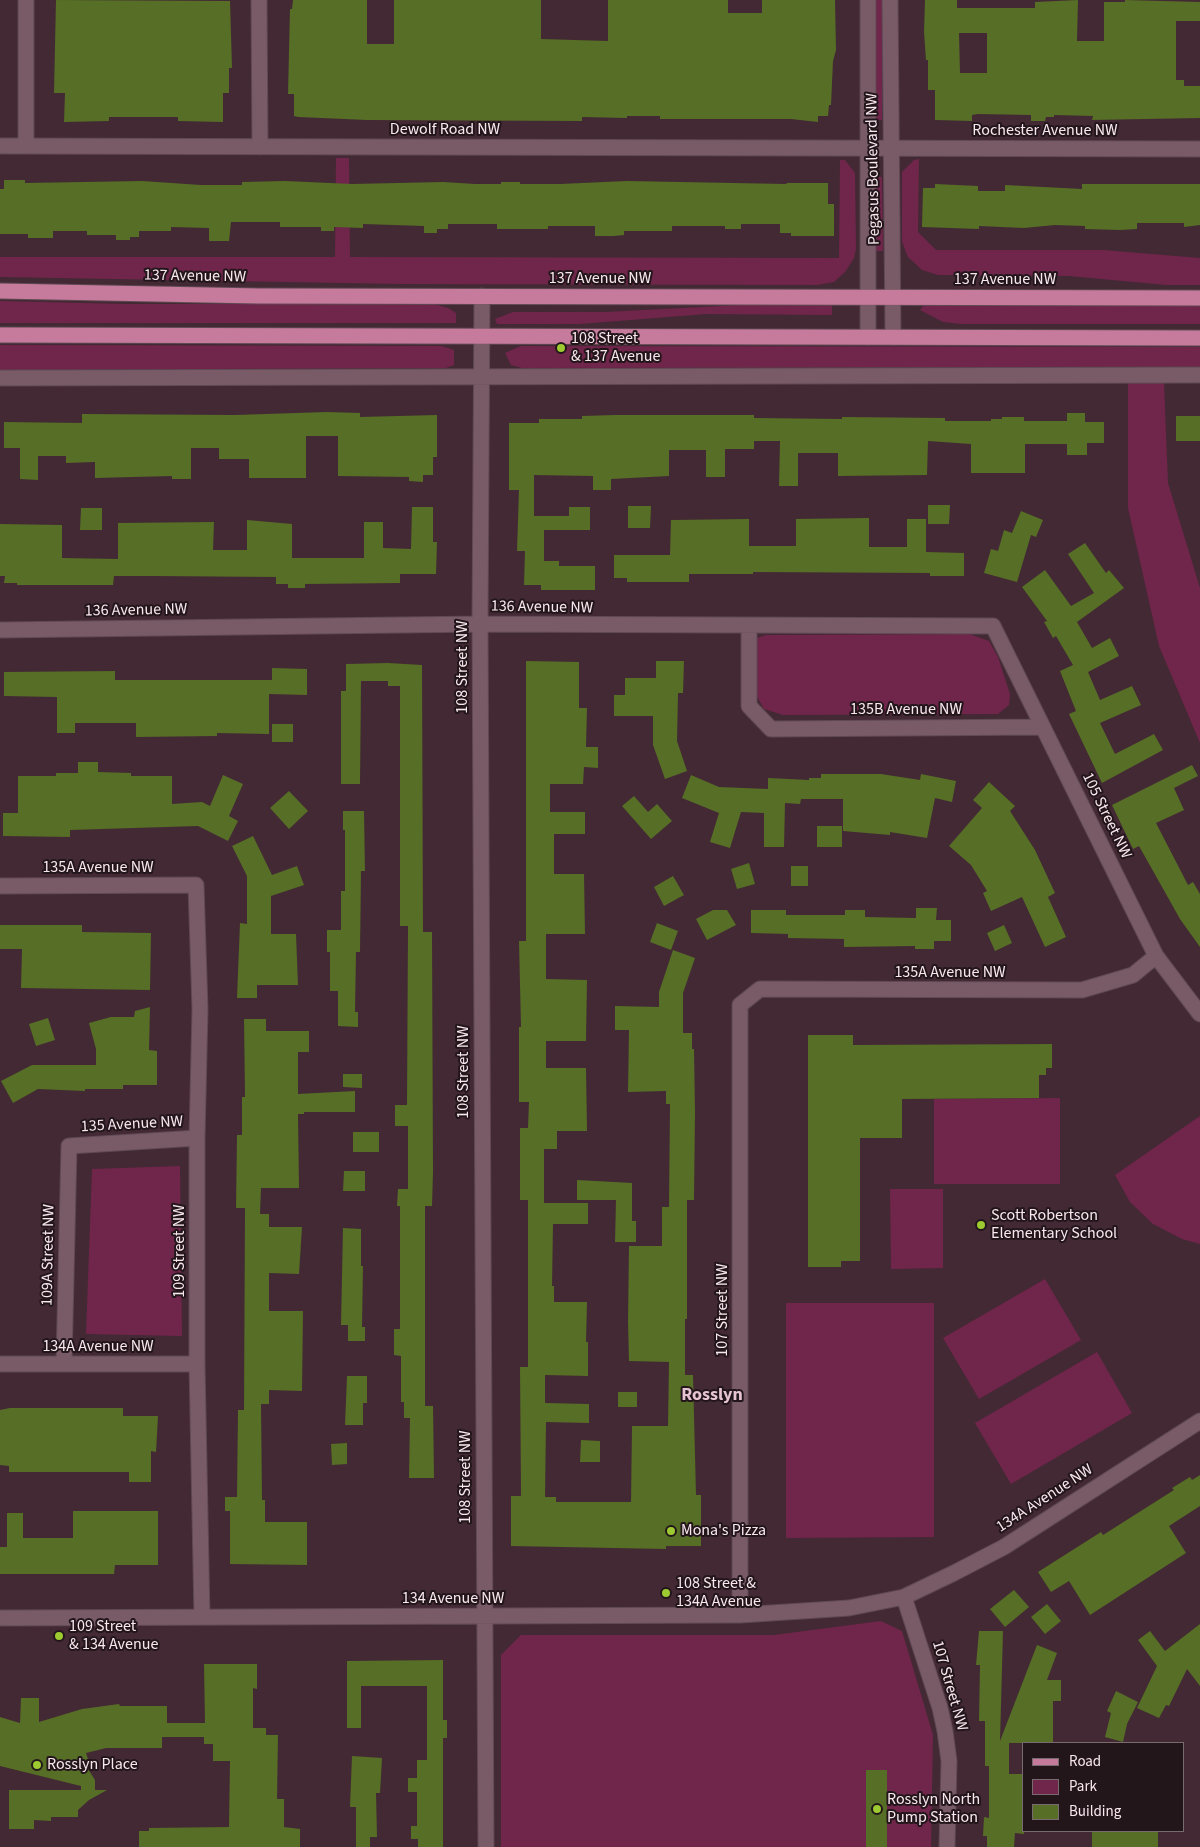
<!DOCTYPE html>
<style>
body{margin:0}
#map{position:relative;width:1200px;height:1847px;overflow:hidden;background:#432934;font-family:"Source Sans 3",sans-serif}
canvas{display:block}
.legend{position:absolute;left:1022px;top:1742px;width:162px;height:90px;box-sizing:border-box;background:#22161b;border:1px solid #786a6f;margin:0;padding:6px 9px;list-style:none;font-size:15px;color:#f9e7ee}
.legend li{display:flex;align-items:center;gap:10px;height:25px}
.legend b{width:25px;border:1px solid #786a6f}
</style>
<div id="map">
<canvas width="1200" height="1847"></canvas>
<ul class="legend">
<li><b style="height:6px;background:#c77b9c"></b>Road</li>
<li><b style="height:14px;background:#70254b"></b>Park</li>
<li><b style="height:14px;background:#566e25"></b>Building</li>
</ul>
</div>
<script>
const ctx = document.querySelector('canvas').getContext('2d');
ctx.lineJoin = 'round';
function fill(path, color) {
  ctx.fillStyle = color;
  ctx.fill(path, 'evenodd');
}
function toPath(rows) {
  const path = new Path2D();
  for (const r of rows) {
    path.moveTo(r[0], r[1]);
    for (let i = 2; i < r.length; i += 2) path.lineTo(r[i], r[i + 1]);
  }
  return path;
}
function stroke(path, color, width, dash) {
  ctx.strokeStyle = color;
  ctx.lineWidth = width;
  ctx.lineCap = dash ? 'butt' : 'round';
  ctx.setLineDash(dash || []);
  ctx.stroke(path);
}
function write(font, color, halo, rows, align = 'center') {
  ctx.font = font + ' "Source Sans 3",sans-serif';
  ctx.lineWidth = 4;
  ctx.setLineDash([]);
  ctx.textBaseline = 'middle';
  ctx.strokeStyle = halo;
  ctx.fillStyle = color;
  for (const [text, x, y, turn = 0] of rows) {
    ctx.save();
    ctx.translate(x, y);
    ctx.rotate((+turn || 0) * Math.PI / 180);
    ctx.textAlign = isNaN(turn) ? turn : align;
    if (halo) ctx.strokeText(text, 0, 0);
    ctx.fillText(text, 0, 0);
    ctx.restore();
  }
}
const green = toPath([
 [875,0,882,0,882,120,875,120],
 [336,158,349,158,350,257,839,258,840,160,845,160,855,173,856,249,854,258,845,272,834,282,817,285,401,284,0,277,0,257,335,257],
 [919,159,918,232,936,250,1103,250,1200,258,1200,285,1166,285,1069,276,938,275,922,270,908,257,902,242,902,172,914,160],
 [875,177,882,177,883,251,875,251],
 [0,301,126,304,433,304,448,308,456,313,456,323,0,323],
 [740,305,832,305,832,315,706,314,580,324,497,324,495,319,513,312,605,312],
 [924,305,1200,305,1200,324,960,324,943,322,920,310],
 [0,345,442,346,454,350,454,365,446,368,0,370],
 [521,346,1200,347,1200,367,522,368,511,365,505,353],
 [1128,383,1164,383,1168,483,1200,588,1200,743,1159,646,1128,508],
 [969,634,989,641,998,657,1010,694,1009,705,998,714,783,715,764,709,754,691,754,645,757,638,766,635],
 [1060,1098,1060,1184,934,1184,934,1099],
 [1200,1116,1200,1244,1182,1239,1153,1224,1130,1202,1115,1175],
 [180,1166,182,1336,86,1334,92,1169],
 [890,1189,943,1189,943,1268,891,1269],
 [1045,1279,1081,1340,979,1399,943,1338],
 [786,1303,934,1303,934,1537,786,1538],
 [1097,1352,1132,1413,1011,1484,975,1423],
 [881,1621,902,1631,933,1735,931,1847,501,1847,501,1655,521,1635,774,1635]
]);
const building = toPath([
 [56,0,230,1,232,68,229,68,229,93,223,93,223,122,178,121,178,117,109,117,109,121,64,122,65,93,54,93],
 [293,0,367,0,367,44,394,44,394,0,541,0,541,39,608,41,608,0,728,0,728,13,762,13,762,0,835,0,836,50,833,61,831,105,829,105,828,116,818,116,818,122,791,119,660,119,660,116,627,116,627,118,582,117,582,121,367,120,298,117,294,116,294,94,288,94,290,9,292,9],
 [925,0,957,0,957,8,1035,8,1035,2,1078,0,1077,41,1104,41,1104,2,1125,2,1125,0,1200,2,1200,21,1176,21,1176,80,1184,80,1184,86,1200,86,1200,118,1092,120,1093,116,1054,115,1054,117,1046,117,1045,121,1031,121,1031,115,978,114,972,115,972,121,935,120,935,90,928,90,928,60,926,60,924,32],
 [959,33,987,33,987,73,960,73],
 [4,180,25,180,25,183,142,181,201,185,242,185,242,182,285,181,352,184,443,182,475,184,501,184,501,182,520,182,520,184,560,184,627,181,786,184,787,183,828,183,828,204,834,204,834,236,791,236,791,233,780,233,780,224,741,224,741,229,725,229,725,226,672,226,672,231,624,231,624,235,614,236,595,236,595,226,548,226,548,229,497,229,497,224,448,224,448,229,437,229,437,233,424,233,424,226,363,224,363,228,334,227,334,231,321,231,321,227,280,227,280,222,231,222,229,241,209,241,209,228,171,227,171,231,139,231,139,237,130,237,130,240,116,240,116,235,87,235,87,231,53,231,53,238,28,238,28,234,0,234,0,189,4,189],
 [935,184,978,186,978,191,1005,191,1005,185,1082,189,1082,184,1200,184,1200,225,1184,227,1184,223,1137,223,1137,229,1120,230,1085,229,1085,226,1055,225,1024,228,979,226,979,229,922,227,923,188,935,188],
 [327,412,360,413,360,417,437,415,437,457,433,457,433,475,423,475,423,482,409,481,409,477,338,476,338,436,306,436,306,478,249,478,249,459,219,459,219,448,191,448,191,479,172,479,172,476,95,478,95,462,66,463,66,456,38,456,38,480,20,479,20,448,4,448,4,422,82,423,82,414,235,415],
 [1067,413,1085,413,1085,422,1104,422,1104,443,1087,443,1087,455,1067,455,1067,444,1025,444,1025,473,971,473,971,444,928,441,927,475,838,476,838,453,798,453,798,486,779,486,780,441,754,441,754,449,725,449,725,477,706,477,706,450,669,450,669,476,611,479,611,490,593,490,593,476,534,475,534,516,569,516,569,507,590,507,590,530,544,530,544,561,559,561,559,566,595,566,595,590,541,590,541,585,524,585,525,551,517,551,519,490,509,490,509,423,539,423,539,419,582,419,582,416,615,415,754,415,754,418,842,419,842,417,945,418,945,421,991,421,991,419,1002,419,1002,417,1024,417,1024,421,1067,421],
 [1176,416,1200,416,1200,441,1176,441],
 [928,505,950,505,949,524,928,524],
 [628,506,651,506,650,528,628,528],
 [412,507,433,507,433,542,437,542,436,574,400,574,400,583,305,584,305,588,288,588,288,584,276,584,276,577,153,576,114,576,113,585,17,585,17,583,4,583,5,576,0,576,0,524,62,525,62,558,118,559,118,523,214,522,213,550,247,550,247,520,292,524,292,558,364,558,364,522,383,522,383,548,411,549],
 [81,508,102,508,102,530,80,530],
 [1021,511,1043,520,1036,537,1031,535,1017,582,984,573,991,549,998,551,1004,530,1012,533],
 [869,518,869,547,907,547,907,519,926,519,926,552,964,553,964,576,930,576,930,573,753,572,753,574,689,574,689,582,627,582,627,578,614,578,614,555,670,555,671,520,749,519,749,546,796,546,796,519],
 [1085,543,1106,573,1109,570,1124,588,1077,622,1092,648,1110,638,1119,656,1088,672,1100,700,1132,686,1141,705,1100,723,1115,754,1154,734,1163,750,1102,783,1069,714,1076,711,1060,671,1073,665,1056,636,1053,638,1044,622,1047,621,1022,587,1045,570,1071,606,1094,593,1068,554],
 [526,661,579,662,579,708,587,708,586,747,598,747,598,768,584,767,583,784,550,784,550,812,585,812,585,834,554,834,554,874,584,874,585,934,546,934,546,979,587,980,586,1041,546,1041,546,1068,586,1068,587,1131,557,1131,557,1149,544,1149,544,1203,588,1203,588,1224,553,1224,552,1286,554,1286,554,1302,587,1302,586,1342,588,1342,588,1376,545,1375,545,1403,589,1404,589,1423,546,1422,545,1497,556,1497,556,1502,631,1502,632,1426,668,1426,669,1362,629,1361,628,1321,629,1246,662,1246,662,1207,669,1207,670,1104,666,1104,666,1091,628,1092,629,1030,615,1030,615,1006,659,1007,659,992,673,950,695,958,683,993,683,1033,692,1033,692,1049,694,1049,695,1112,694,1200,687,1200,687,1319,685,1319,685,1375,693,1375,696,1495,701,1495,701,1546,666,1546,666,1549,511,1546,511,1496,521,1496,520,1367,528,1367,528,1200,520,1200,520,1128,528,1128,529,1102,519,1102,519,1027,521,1027,519,941,526,941],
 [656,661,684,661,683,693,678,693,677,741,687,771,665,779,653,745,653,716,614,716,614,695,625,695,625,678,656,678],
 [388,663,422,665,423,932,432,932,433,1172,432,1206,425,1206,425,1406,433,1406,434,1478,409,1478,410,1418,404,1418,404,1402,401,1402,401,1356,394,1355,394,1329,400,1329,400,1206,397,1206,398,1189,408,1189,408,1126,395,1126,395,1105,407,1105,408,926,400,926,400,686,388,686,388,681,361,681,360,784,341,784,341,691,346,691,346,664],
 [272,668,307,669,307,695,269,694,269,734,217,733,217,736,136,737,136,723,75,723,75,733,57,733,57,697,4,696,4,672,115,671,115,680,272,680],
 [272,724,293,724,293,742,272,742],
 [78,762,98,762,98,772,131,773,131,776,172,776,172,804,202,802,210,806,223,775,243,784,229,816,238,821,228,841,198,826,70,830,70,837,3,836,3,813,18,813,18,776,56,776,56,773,78,773],
 [1192,765,1198,776,1174,788,1184,810,1156,823,1188,885,1193,882,1200,894,1200,947,1180,919,1139,846,1133,849,1112,805],
 [821,774,881,774,920,780,921,774,956,781,952,802,935,798,927,838,890,832,890,835,843,831,843,799,801,799,800,804,785,803,784,847,764,847,764,813,741,812,730,848,710,842,719,813,682,798,691,775,719,787,768,789,768,778,809,780,809,778,821,778],
 [989,782,1015,806,1010,811,1035,850,1055,893,1048,897,1066,937,1045,947,1022,897,991,911,983,893,987,891,971,865,949,846,982,808,973,800],
 [289,791,308,811,289,829,270,808],
 [634,796,648,812,657,804,672,821,651,839,622,806],
 [343,811,364,811,365,871,361,871,360,952,356,952,355,1012,358,1012,358,1027,338,1026,338,991,330,991,330,952,327,952,327,930,341,930,341,891,345,891,345,830,343,830],
 [817,826,842,826,842,847,817,847],
 [253,836,272,875,297,866,304,885,271,896,271,934,296,934,298,985,257,985,257,998,237,998,240,923,247,924,247,876,232,846],
 [749,863,755,884,737,889,731,869],
 [791,866,808,866,808,886,791,886],
 [673,876,684,895,664,906,654,887],
 [916,908,937,908,936,920,951,920,951,941,934,941,934,949,915,949,915,946,844,947,844,939,788,938,788,934,751,933,751,910,786,910,786,915,845,915,845,910,865,910,865,917,916,918],
 [713,910,727,910,736,925,707,940,696,919],
 [657,923,678,931,671,950,650,942],
 [0,925,82,925,82,932,151,933,150,990,21,988,22,949,0,949],
 [1004,925,1012,943,995,951,987,933],
 [150,1007,149,1050,157,1051,157,1085,123,1085,123,1089,85,1089,85,1091,38,1089,13,1103,1,1081,32,1065,96,1065,96,1049,89,1023,111,1017,134,1017,135,1011],
 [48,1018,55,1040,36,1046,29,1024],
 [244,1019,266,1019,266,1031,309,1031,309,1052,298,1052,298,1094,355,1091,355,1112,304,1112,304,1114,298,1114,299,1188,261,1188,260,1214,269,1214,269,1227,302,1227,299,1274,269,1273,269,1311,303,1311,302,1391,269,1390,269,1404,261,1404,262,1500,265,1500,265,1522,307,1522,307,1565,230,1564,230,1511,225,1511,225,1497,237,1497,238,1410,244,1410,245,1208,236,1208,237,1135,242,1135,242,1097,245,1097],
 [808,1035,853,1035,853,1045,1052,1044,1052,1068,1046,1068,1046,1075,1039,1075,1039,1098,902,1099,902,1138,860,1138,860,1261,841,1261,841,1267,808,1267],
 [343,1074,362,1074,362,1088,343,1087],
 [353,1132,379,1132,379,1152,353,1152],
 [344,1171,365,1171,365,1191,343,1191],
 [577,1180,632,1183,632,1221,636,1221,636,1242,615,1242,616,1200,577,1200],
 [343,1228,361,1229,361,1266,363,1266,362,1327,365,1327,365,1341,348,1341,348,1325,341,1325],
 [347,1376,367,1376,367,1403,363,1403,363,1425,345,1425],
 [618,1392,637,1392,637,1407,618,1407],
 [10,1408,123,1408,123,1416,158,1416,156,1452,151,1451,151,1482,129,1482,129,1472,9,1472,9,1466,0,1465,0,1410],
 [581,1440,600,1441,600,1462,580,1462],
 [347,1443,347,1464,332,1465,331,1444],
 [1200,1475,1200,1506,1169,1526,1186,1553,1090,1615,1069,1581,1051,1592,1038,1572,1101,1532,1103,1535,1174,1490,1172,1488,1190,1477,1192,1480],
 [73,1511,158,1511,158,1565,115,1565,114,1574,0,1574,0,1547,7,1547,7,1513,23,1513,23,1538,73,1538],
 [1014,1590,1029,1607,1005,1627,990,1609],
 [1047,1604,1061,1621,1045,1634,1031,1617],
 [1200,1624,1200,1686,1187,1669,1169,1706,1166,1705,1159,1718,1137,1708,1157,1666,1138,1640,1150,1631,1165,1651],
 [979,1631,1003,1631,1000,1741,1037,1645,1057,1653,1047,1680,1061,1680,1061,1701,1053,1701,1053,1743,1009,1743,1009,1774,1024,1774,1024,1834,1015,1833,1014,1847,987,1847,987,1836,983,1836,984,1817,989,1818,989,1766,985,1766,985,1721,979,1721,980,1665,976,1665],
 [443,1660,443,1720,447,1720,447,1738,443,1738,443,1847,418,1847,418,1839,411,1839,411,1826,417,1826,417,1792,408,1792,408,1778,417,1778,417,1760,427,1760,427,1686,361,1686,361,1728,347,1728,347,1661],
 [204,1664,257,1664,257,1689,253,1688,253,1728,266,1728,266,1735,278,1735,277,1799,284,1799,284,1827,300,1829,300,1847,139,1847,139,1831,149,1831,149,1828,229,1827,230,1761,213,1761,213,1744,204,1744,204,1737,162,1737,162,1748,106,1748,86,1753,88,1759,83,1761,95,1780,95,1790,107,1790,89,1800,78,1810,78,1817,51,1817,51,1821,34,1820,34,1829,9,1829,9,1790,81,1790,81,1786,0,1766,0,1717,20,1723,21,1698,39,1698,39,1722,82,1709,119,1704,120,1706,167,1706,167,1723,205,1723],
 [1116,1691,1138,1702,1127,1724,1123,1742,1105,1737,1111,1713,1107,1711],
 [352,1756,382,1758,380,1793,376,1793,377,1837,370,1837,370,1847,356,1847,356,1807,350,1807],
 [866,1770,887,1770,887,1847,866,1847],
 [1092,1831,1158,1831,1158,1847,1092,1847]
]);
const minor = toPath([
 [26,0,26,146],
 [259,0,260,147],
 [890,0,893,337],
 [0,146,1200,149],
 [482,296,480,624,486,1847],
 [868,337,868,0],
 [0,378,1200,375],
 [749,627,749,706,771,729,1042,727],
 [0,630,480,624,993,626,1156,956,1200,1014],
 [0,886,196,885,200,1009,197,1138,197,1364,202,1617],
 [0,1364,197,1364],
 [64,1364,69,1146,197,1138],
 [904,1597,940,1708,945,1731,949,1761,947,1847],
 [740,1615,740,1005,760,989,1082,990,1133,975,1156,956],
 [0,1618,740,1615,849,1608,904,1597,954,1573,1004,1547,1200,1421]
]);
const major = toPath([
 [0,291,259,296,1200,298],
 [0,335,1200,338]
]);
const markers = [
 [561,348,5,"#9dca30"],
 [981,1225,5,"#9dca30"],
 [671,1531,5,"#9dca30"],
 [666,1593,5,"#9dca30"],
 [59,1636,5,"#9dca30"],
 [37,1765,5,"#9dca30"],
 [877,1809,5,"#9dca30"]
];
const streetNames = [
 ["Dewolf Road NW",445,130],
 ["Rochester Avenue NW",1045,131],
 ["Pegasus Boulevard NW",874,169,-91],
 ["137 Avenue NW",195,277,1],
 ["137 Avenue NW",600,279],
 ["137 Avenue NW",1005,280],
 ["136 Avenue NW",542,608,1],
 ["136 Avenue NW",136,611,-1],
 ["108 Street NW",463,667,-90],
 ["135B Avenue NW",906,710],
 ["105 Street NW",1106,816,64],
 ["135A Avenue NW",98,868],
 ["135A Avenue NW",950,973],
 ["108 Street NW",464,1072,-90],
 ["135 Avenue NW",132,1125,-3],
 ["109 Street NW",180,1251,-90],
 ["109A Street NW",49,1255,-89],
 ["107 Street NW",723,1310,-90],
 ["134A Avenue NW",98,1347],
 ["108 Street NW",466,1477,-90],
 ["134A Avenue NW",1045,1499,-33],
 ["134 Avenue NW",453,1599],
 ["107 Street NW",949,1686,74]
];
const poiNames = [
 ["108 Street",571,339],
 ["& 137 Avenue",571,357],
 ["Scott Robertson",991,1216],
 ["Elementary School",991,1234],
 ["Mona's Pizza",681,1531],
 ["108 Street &",676,1584],
 ["134A Avenue",676,1602],
 ["109 Street",69,1627],
 ["& 134 Avenue",69,1645],
 ["Rosslyn Place",47,1765],
 ["Rosslyn North",887,1800],
 ["Pump Station",887,1818]
];
const neighbourhoodNames = [
 ["Rosslyn",712,1396]
];
fill(green, '#70254b');
fill(building, '#566e25');
stroke(minor, '#5f4953', 17);
stroke(major, '#5f4953', 17);
stroke(minor, '#785b67', 15);
stroke(major, '#c77b9c', 15);
for (const [x, y, r, color] of markers) {
  const dot = new Path2D();
  dot.arc(x, y, r, 0, 2 * Math.PI);
  ctx.fillStyle = color;
  ctx.fill(dot);
  stroke(dot, '#22161b', 2);
}
write('16px', '#f9e7ee', '#22161b', streetNames);
write('16px', '#f9e7ee', '#22161b', poiNames, 'left');
write('bold 18px', '#e6c4d2', '#22161b', neighbourhoodNames);
</script>
